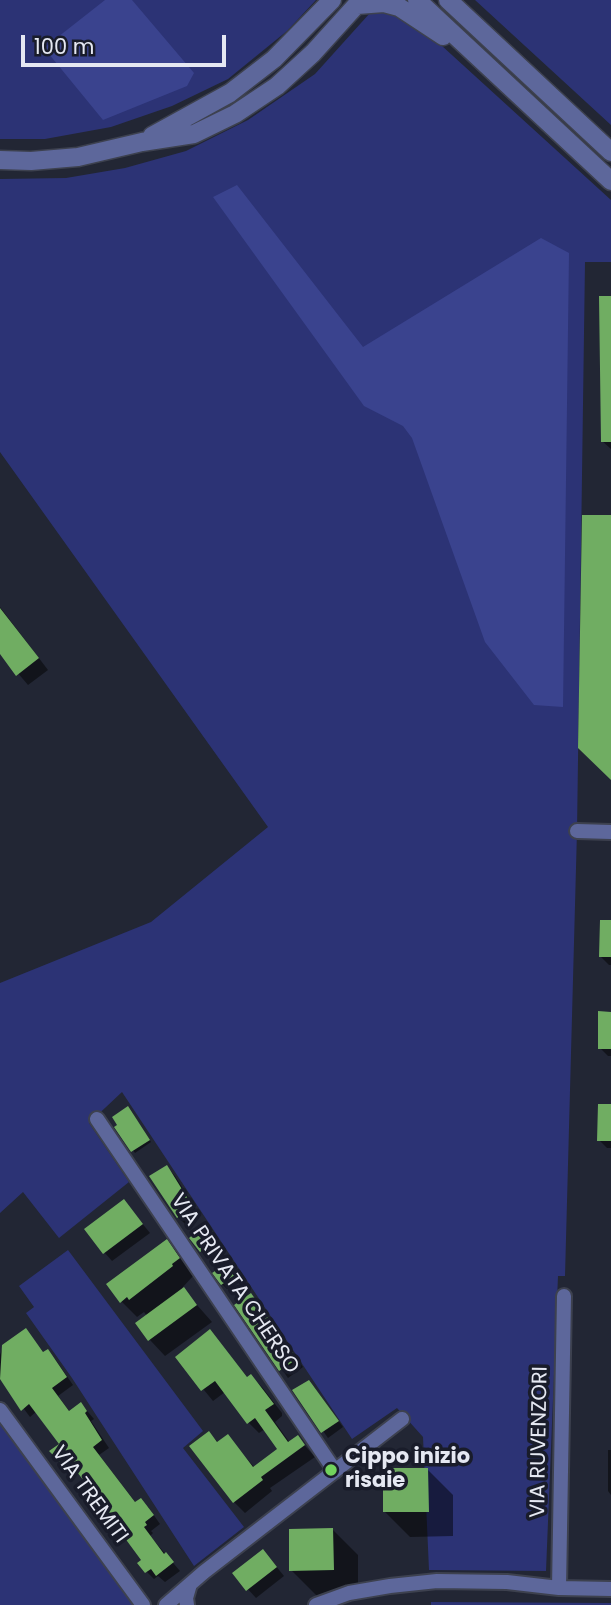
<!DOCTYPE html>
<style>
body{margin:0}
#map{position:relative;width:611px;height:1605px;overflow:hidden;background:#222634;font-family:Poppins,sans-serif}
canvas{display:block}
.scale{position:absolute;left:21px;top:35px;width:205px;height:32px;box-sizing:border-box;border:4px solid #e5e8f2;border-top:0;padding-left:9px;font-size:21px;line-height:24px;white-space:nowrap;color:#e5e8f2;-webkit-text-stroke:5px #191c2a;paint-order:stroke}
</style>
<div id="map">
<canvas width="611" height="1605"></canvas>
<div class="scale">100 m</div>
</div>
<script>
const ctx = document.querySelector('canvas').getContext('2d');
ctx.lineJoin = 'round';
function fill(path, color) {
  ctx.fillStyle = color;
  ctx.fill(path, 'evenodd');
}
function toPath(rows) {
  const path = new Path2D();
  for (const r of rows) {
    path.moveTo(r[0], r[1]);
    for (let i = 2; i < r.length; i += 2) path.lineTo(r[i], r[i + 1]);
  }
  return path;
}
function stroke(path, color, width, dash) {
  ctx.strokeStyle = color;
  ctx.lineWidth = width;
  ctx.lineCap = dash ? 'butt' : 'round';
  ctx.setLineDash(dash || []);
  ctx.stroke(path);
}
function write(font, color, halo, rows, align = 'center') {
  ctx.font = font + ' Poppins,sans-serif';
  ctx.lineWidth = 7;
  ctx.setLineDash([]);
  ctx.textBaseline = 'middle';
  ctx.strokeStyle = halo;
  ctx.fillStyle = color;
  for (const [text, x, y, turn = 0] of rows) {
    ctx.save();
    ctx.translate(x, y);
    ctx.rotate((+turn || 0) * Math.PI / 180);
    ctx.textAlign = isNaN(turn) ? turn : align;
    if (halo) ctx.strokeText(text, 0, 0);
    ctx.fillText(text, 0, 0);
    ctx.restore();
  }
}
const green = toPath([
 [0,0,316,0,287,31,228,79,172,106,111,127,45,139,0,139],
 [475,0,611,0,611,125],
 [383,8,430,35,611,200,611,262,585,262,577,831,565,1276,558,1276,546,1571,429,1570,423,1437,397,1408,352,1439,122,1092,89,1123,129,1182,59,1238,23,1192,0,1213,0,983,151,922,268,827,0,452,0,179,66,178,125,168,186,151,248,120,315,74,370,13],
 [68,1250,203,1431,183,1448,244,1527,194,1566,72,1378,26,1313,34,1307,19,1286],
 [0,1421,138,1605,0,1605],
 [431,1602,611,1603,611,1605,431,1605]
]);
const forest = toPath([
 [105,0,132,0,194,73,187,86,103,120,44,48],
 [237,185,363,347,541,238,569,253,563,707,534,705,485,642,412,438,403,426,364,406,213,197]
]);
const shadow = toPath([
 [611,298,611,449,602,441],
 [0,607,48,670,28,685,0,652],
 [611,921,611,965,609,965,601,957],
 [611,1013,611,1056,608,1056,600,1048],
 [611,1106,611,1148,607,1148,599,1140],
 [130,1110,151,1142,135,1153,116,1127],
 [167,1167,175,1176,200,1216,186,1225,178,1217],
 [124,1201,150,1233,112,1261,104,1252],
 [207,1225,222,1246,206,1257,201,1251],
 [166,1241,182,1257,194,1275,182,1288,212,1322,165,1356,150,1340,147,1316,144,1312,137,1317,121,1301],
 [230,1263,243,1279,227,1289,222,1284],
 [258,1303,303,1367,288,1378,237,1305],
 [26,1330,45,1354,47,1352,55,1359,73,1385,58,1396,70,1412,81,1404,88,1412,94,1419,91,1421,109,1448,99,1455,136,1503,148,1507,160,1524,151,1531,153,1533,150,1536,180,1571,165,1582,158,1576,154,1579,147,1572,140,1563,144,1560,112,1518,103,1512,93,1499,95,1493,79,1471,75,1474,52,1451,61,1444,37,1411,30,1417,0,1377,0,1355,3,1346],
 [210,1332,248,1378,251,1376,262,1387,282,1413,282,1416,275,1422,290,1443,299,1439,315,1457,270,1488,272,1491,245,1513,234,1502,209,1433,219,1443,227,1436,255,1468,280,1450,265,1429,259,1433,249,1423,225,1392,213,1401,177,1357],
 [314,1387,343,1427,328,1438,295,1391],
 [608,1450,611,1450,611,1495,608,1491],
 [428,1470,453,1495,453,1536,410,1537,384,1511],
 [333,1530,358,1555,358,1595,317,1596,291,1570],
 [271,1560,284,1576,256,1598,234,1574]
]);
const building = toPath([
 [599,296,611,296,611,442,601,442],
 [582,515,611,515,611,780,578,748],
 [0,608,39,658,16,676,0,654],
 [600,920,611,920,611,957,599,957],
 [598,1011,611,1012,611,1049,598,1049],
 [598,1104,611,1104,611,1141,597,1141],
 [128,1106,150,1140,131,1152,114,1127,117,1125,112,1117],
 [167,1165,193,1207,177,1218,149,1176],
 [124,1199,143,1224,103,1254,84,1229],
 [207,1223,218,1240,200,1252,189,1238],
 [167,1239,180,1258,172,1264,173,1266,129,1300,127,1297,120,1303,106,1284],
 [230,1261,239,1273,221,1285,212,1273],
 [184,1287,197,1305,148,1341,135,1323],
 [251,1293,297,1359,279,1371,234,1305],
 [26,1328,43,1352,48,1349,67,1377,52,1388,69,1411,81,1402,87,1411,85,1413,102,1440,93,1447,135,1502,141,1498,154,1515,145,1522,147,1525,144,1527,164,1554,166,1552,174,1562,156,1576,151,1569,145,1573,137,1563,141,1560,105,1511,102,1513,91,1499,93,1493,71,1464,66,1468,49,1451,59,1444,29,1404,21,1411,0,1379,2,1345],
 [210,1329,247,1377,251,1374,274,1404,265,1410,288,1442,298,1435,305,1445,261,1477,263,1480,233,1503,189,1446,209,1431,217,1442,228,1434,253,1467,277,1449,255,1418,247,1424,215,1381,201,1391,175,1357],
 [309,1380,339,1421,321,1433,292,1390],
 [383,1468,428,1468,429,1512,383,1512],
 [333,1528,334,1570,289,1571,289,1529],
 [263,1549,277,1567,246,1591,232,1573]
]);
const minor = toPath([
 [577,831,611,832],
 [97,1119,335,1471],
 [0,1410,143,1605],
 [559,1588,564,1296],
 [166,1605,204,1572,402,1419],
 [187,1605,186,1598,190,1584],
 [316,1605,349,1593,390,1586,437,1581,507,1582,559,1588,611,1589]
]);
const tertiary = toPath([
 [417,0,611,181],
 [448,0,611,152],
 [357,5,384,3,399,7,443,36],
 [152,136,230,93,274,59,332,0],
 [0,160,31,161,78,157,142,142,194,134,235,114,277,86,313,53,361,0]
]);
const markers = [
 [331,1470,7,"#72d25d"]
];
const streetNames = [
 ["VIA PRIVATA CHERSO",234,1284,56],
 ["VIA RUVENZORI",540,1442,-89],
 ["VIA TREMITI",89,1495,54]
];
const poiNames = [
 ["Cippo inizio",345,1458],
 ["risaie",345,1482]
];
fill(green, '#2c3375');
fill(forest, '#3a438e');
fill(shadow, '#0007');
fill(building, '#70ad62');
stroke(minor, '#3d414f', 18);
stroke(tertiary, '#3d414f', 21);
stroke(minor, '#5d679b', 14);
stroke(tertiary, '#5d679b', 18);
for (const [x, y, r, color] of markers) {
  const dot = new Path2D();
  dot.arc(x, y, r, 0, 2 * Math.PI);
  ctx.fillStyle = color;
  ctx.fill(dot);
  stroke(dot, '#191c2a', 2.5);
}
write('21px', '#e5e8f2', '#191c2a', streetNames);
write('bold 21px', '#e5e8f2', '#191c2a', poiNames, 'left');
</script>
